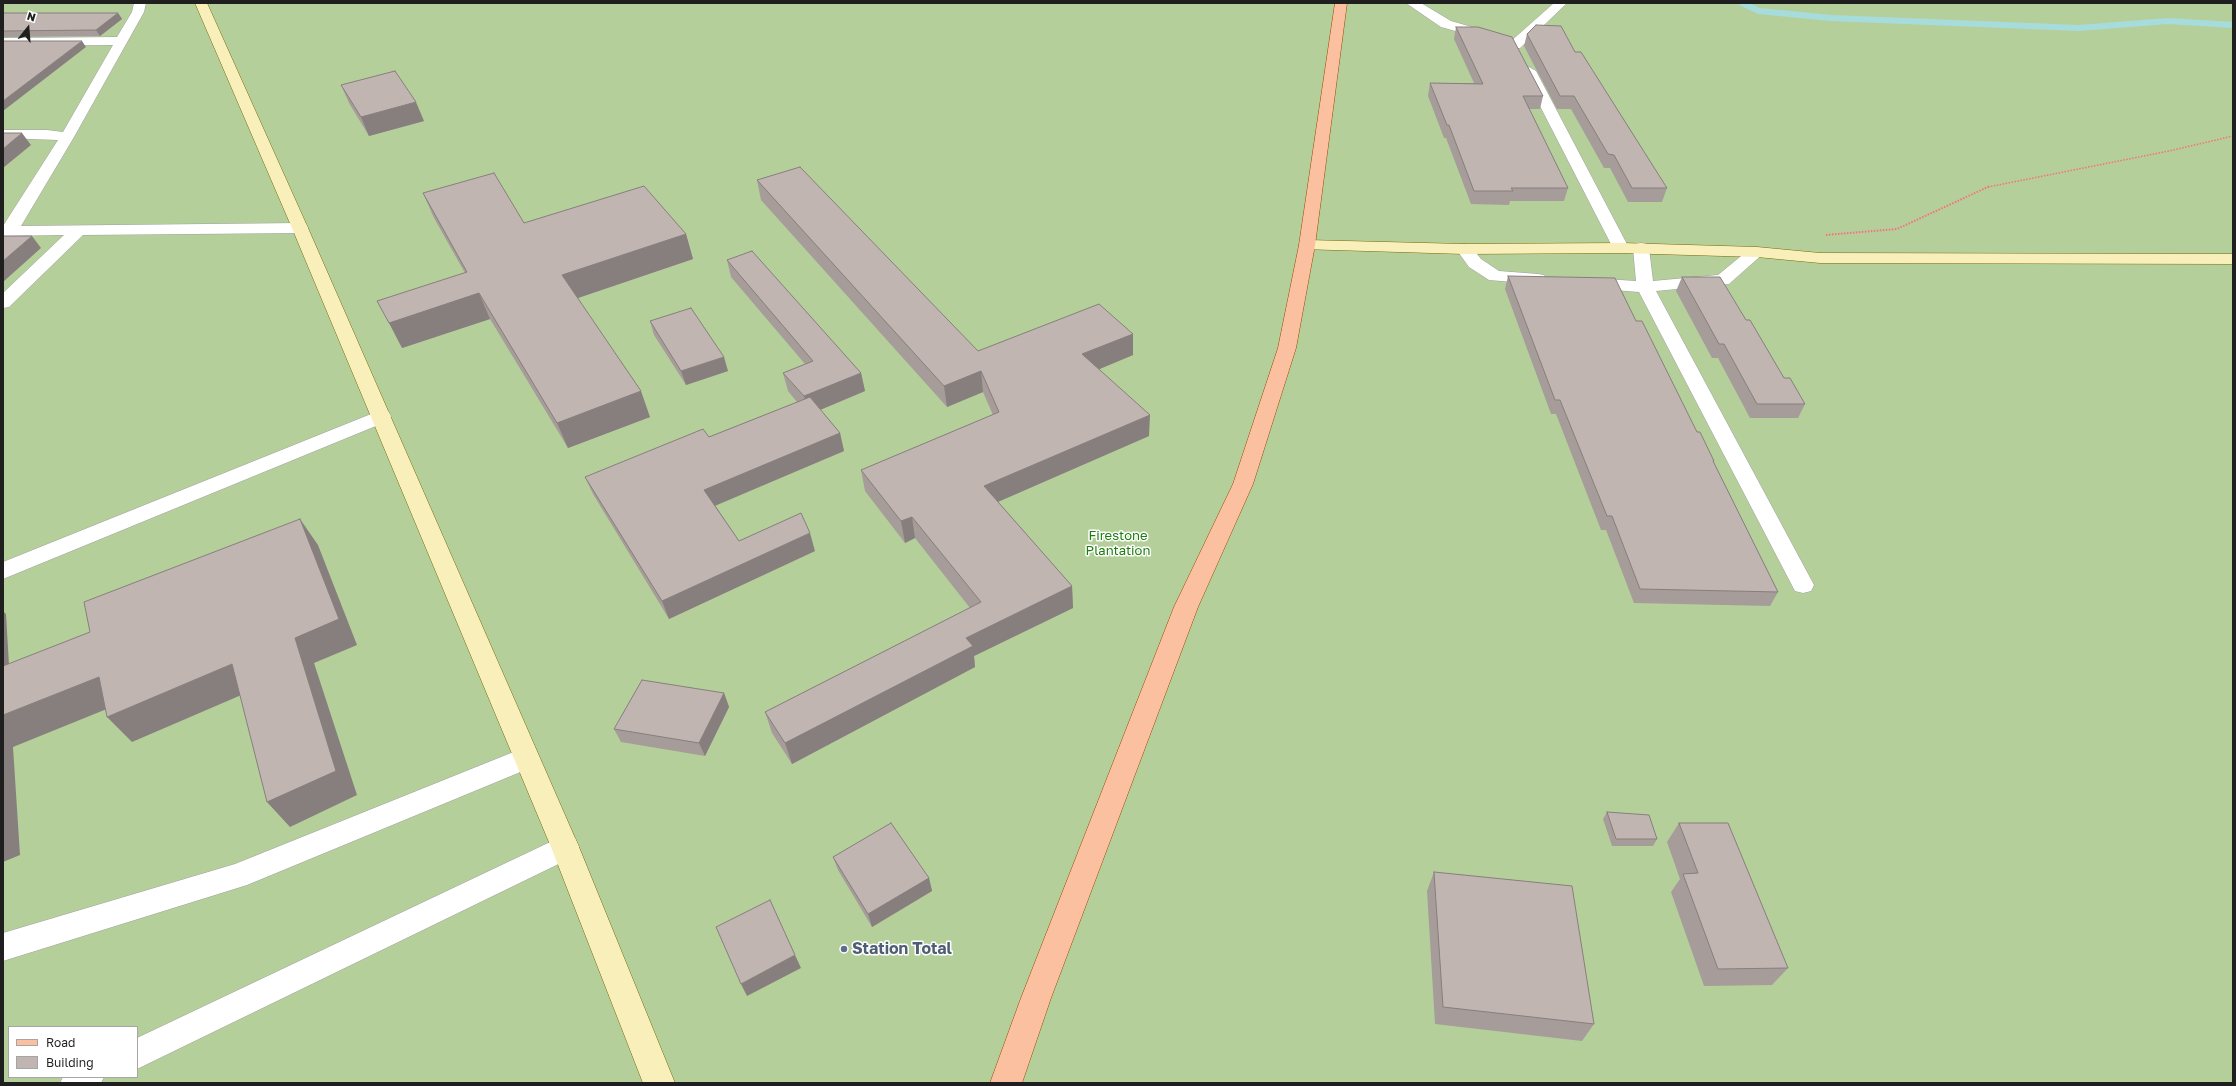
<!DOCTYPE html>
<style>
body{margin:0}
#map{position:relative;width:2236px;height:1086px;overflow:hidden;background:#f0eae6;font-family:"Golos Text",sans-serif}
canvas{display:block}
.frame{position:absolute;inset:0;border:4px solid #1f1f1f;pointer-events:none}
.legend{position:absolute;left:8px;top:1026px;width:130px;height:52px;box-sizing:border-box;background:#fff;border:1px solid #a5a5a5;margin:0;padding:5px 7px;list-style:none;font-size:12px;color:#1f1f1f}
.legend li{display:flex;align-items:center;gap:8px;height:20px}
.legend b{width:20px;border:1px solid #a5a5a5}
.north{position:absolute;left:8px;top:8px;width:40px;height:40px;-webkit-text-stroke:3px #fff;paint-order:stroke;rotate:17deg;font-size:11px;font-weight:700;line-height:16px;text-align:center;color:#1f1f1f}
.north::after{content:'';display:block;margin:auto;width:14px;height:18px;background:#1f1f1f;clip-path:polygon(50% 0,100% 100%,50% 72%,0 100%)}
</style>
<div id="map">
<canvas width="2236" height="1086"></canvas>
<div class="frame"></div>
<ul class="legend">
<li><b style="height:5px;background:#fbc0a0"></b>Road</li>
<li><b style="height:11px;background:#c1b5b2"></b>Building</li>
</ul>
<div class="north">N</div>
</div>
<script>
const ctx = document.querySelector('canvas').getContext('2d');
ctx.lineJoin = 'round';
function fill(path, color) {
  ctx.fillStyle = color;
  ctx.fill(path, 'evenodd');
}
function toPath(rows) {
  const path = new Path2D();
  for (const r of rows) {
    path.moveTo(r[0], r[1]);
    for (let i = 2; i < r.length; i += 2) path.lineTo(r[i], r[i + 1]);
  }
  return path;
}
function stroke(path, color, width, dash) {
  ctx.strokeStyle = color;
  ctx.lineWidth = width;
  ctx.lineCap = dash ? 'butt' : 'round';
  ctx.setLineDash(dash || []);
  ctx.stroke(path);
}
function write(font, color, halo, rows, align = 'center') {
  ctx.font = font + ' "Golos Text",sans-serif';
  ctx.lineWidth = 3;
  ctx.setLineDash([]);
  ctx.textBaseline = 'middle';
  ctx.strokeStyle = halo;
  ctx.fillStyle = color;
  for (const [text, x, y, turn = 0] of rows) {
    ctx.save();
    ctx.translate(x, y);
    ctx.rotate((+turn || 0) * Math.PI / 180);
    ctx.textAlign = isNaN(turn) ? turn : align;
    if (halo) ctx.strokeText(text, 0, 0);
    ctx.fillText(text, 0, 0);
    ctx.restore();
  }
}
const forest = toPath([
 [3,3,2233,3,2233,1083,3,1083],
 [9,1027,137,1027,137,1077,9,1077]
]);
const stream = toPath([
 [1742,3,1759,11,1831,18,2079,28,2168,21,2233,25]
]);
const pathFar1 = toPath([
 [1988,187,2169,151,2233,136]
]);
const path = toPath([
 [1826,235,1897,229,1990,186]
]);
const street = toPath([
 [134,3,146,3,144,12,74,137,21,226,300,223,306,224,308,228,306,232,300,233,83,235,9,307,3,308,3,293,64,235,3,236,3,226,58,140,3,138,3,130,47,130,63,132,113,45,3,46,3,38,117,37,132,12,134,3],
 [1406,3,1421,3,1451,21,1489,32,1491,35,1484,39,1441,27,1406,3],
 [1554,3,1567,3,1520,48,1510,48,1508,45,1510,42,1554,3],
 [1529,67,1536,71,1629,248,1627,252,1615,252,1613,248,1522,71,1529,67],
 [1641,243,1647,244,1649,248,1653,281,1718,275,1751,248,1763,248,1765,252,1729,284,1656,291,1814,585,1811,591,1803,593,1795,591,1639,292,1589,288,1583,287,1580,283,1583,279,1589,278,1636,281,1633,248,1635,244,1641,243],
 [1464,244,1470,245,1481,259,1499,271,1538,274,1544,275,1547,279,1544,283,1538,284,1489,280,1469,267,1456,249,1458,245,1464,244],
 [381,410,388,411,391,416,388,421,3,579,3,562,381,410],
 [526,747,535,750,539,758,535,766,247,885,3,961,3,933,235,864,526,747],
 [565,835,575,838,579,847,575,856,137,1069,137,1038,565,835],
 [63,1077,104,1077,101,1083,60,1083,63,1077]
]);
const secondary = toPath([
 [195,3,207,3,308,228,579,847,675,1083,643,1083,551,847,292,228,195,3],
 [1307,240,1464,244,1621,243,1757,247,1820,253,2233,254,2233,264,1820,263,1757,257,1621,253,1464,254,1301,249,1299,245,1301,241,1307,240]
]);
const primary = toPath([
 [1335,3,1347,3,1315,245,1296,348,1253,484,1198,607,1051,998,1022,1083,990,1083,1021,998,1174,607,1233,484,1278,348,1299,245,1335,3]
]);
const wall = toPath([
 [3,13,118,13,122,19,100,36,3,37],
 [1456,27,1543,96,1540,109,1529,109,1568,188,1564,201,1510,201,1509,205,1471,204,1446,138,1444,138,1428,96,1430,83,1474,83,1454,39],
 [1527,34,1575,52,1667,188,1662,202,1628,202,1610,168,1604,168,1571,109,1557,109,1524,46],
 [341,85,424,121,369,136,349,103],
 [757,180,978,351,1133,334,1133,355,1099,369,1149,436,998,502,1072,586,1073,608,974,656,975,667,792,764,772,733,765,712,970,608,915,538,905,543,865,491,861,470,993,415,983,392,947,407,761,200],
 [423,193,524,223,686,234,693,259,578,298,650,417,568,448,490,319,402,348,465,273,434,218],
 [727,260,861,373,865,391,820,410,840,433,844,451,715,505,739,541,815,551,669,619,593,494,585,477,709,437,797,402,788,391,783,373,805,364,731,277],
 [1508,276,1636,321,1697,432,1714,461,1714,463,1778,592,1770,606,1634,603,1606,530,1601,530,1556,414,1551,414,1505,289],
 [1682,277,1746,320,1784,378,1805,404,1798,418,1750,418,1718,358,1712,358,1676,291],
 [650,321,728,371,686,385,654,335],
 [724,693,729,707,705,756,621,742,614,729],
 [1607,812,1657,839,1653,846,1612,846,1603,819],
 [1679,823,1788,968,1772,985,1704,986,1671,892,1680,879,1667,842],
 [833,857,929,878,932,891,872,927,838,870],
 [1434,872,1594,1024,1582,1041,1435,1024,1427,891]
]);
const shadedWall = toPath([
 [118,13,122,19,100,36,96,30],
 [82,41,86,47,3,111,3,101],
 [416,102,424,121,369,136,361,117],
 [22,133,31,145,3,168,3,149],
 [686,234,693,259,572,300,562,275],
 [32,236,41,248,3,282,3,261],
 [479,293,490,319,402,348,389,323],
 [1133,334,1133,355,1083,376,1082,354],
 [724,357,728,371,686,385,681,371],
 [981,371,983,392,947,407,944,386],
 [861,373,865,391,808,415,804,396],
 [641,391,650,417,568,448,557,423],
 [1150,415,1149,436,986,507,984,486],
 [840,433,844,451,710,508,704,490],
 [912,517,915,538,905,543,901,521],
 [300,519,318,545,357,645,314,663,357,795,290,827,267,802,295,638],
 [810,533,815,551,669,619,662,601],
 [1072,586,1073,608,974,656,975,667,792,764,785,743,966,638],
 [3,611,6,614,11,699,3,692],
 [232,664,253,690,132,742,107,717],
 [99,677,124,702,13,747,20,855,3,862,3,715],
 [724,693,729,707,705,756,699,743],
 [929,878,932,891,872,927,868,914],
 [795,955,801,968,747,996,741,984]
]);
const building = toPath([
 [3,13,118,13,96,30,3,31,3,13],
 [1536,25,1561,26,1575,52,1581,52,1667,188,1632,188,1614,155,1608,154,1574,96,1560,96,1527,34,1536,25],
 [1456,27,1478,27,1512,37,1543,96,1523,96,1568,188,1511,188,1513,191,1474,191,1449,125,1447,125,1430,83,1483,84,1456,27],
 [3,41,82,41,3,101,3,41],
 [395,71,416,102,361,117,341,85,395,71],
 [3,133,22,133,3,149,3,133],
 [800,167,978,351,1099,304,1133,334,1082,354,1150,415,984,486,1072,586,966,638,973,646,785,743,765,712,981,602,912,517,901,521,861,470,999,412,981,371,944,386,757,180,800,167],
 [494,173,524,223,644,186,686,234,562,275,641,391,557,423,479,293,389,323,377,301,467,272,423,193,494,173],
 [3,236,32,236,3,261,3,236],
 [752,251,861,373,804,396,783,373,813,361,727,260,752,251],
 [1508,276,1615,278,1636,321,1642,321,1697,432,1700,432,1714,461,1713,461,1778,592,1640,589,1612,516,1607,516,1560,400,1555,400,1508,276],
 [1682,277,1720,277,1746,320,1750,320,1784,378,1790,378,1805,404,1757,404,1724,344,1719,344,1682,277],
 [691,308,724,357,681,371,650,321,691,308],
 [810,397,840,433,704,490,739,541,801,513,810,533,662,601,585,477,703,429,709,437,810,397],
 [300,519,339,619,295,638,336,771,267,802,232,664,107,717,99,677,3,715,3,666,90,632,84,602,300,519],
 [642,680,724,693,699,743,614,729,642,680],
 [1607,812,1649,815,1657,839,1616,839,1607,812],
 [891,823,929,878,868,914,833,857,891,823],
 [1679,823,1728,823,1788,968,1718,969,1683,874,1698,873,1679,823],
 [1434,872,1572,886,1594,1024,1443,1007,1434,872],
 [770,900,795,955,741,984,716,927,770,900]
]);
const markers = [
 [844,949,4,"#5c6f8a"]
];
const parkNames = [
 ["Firestone",1118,536],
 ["Plantation",1118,551]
];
const nearServicenames = [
 ["Station Total",852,949]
];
fill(forest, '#b5cf9b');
stroke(stream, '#a7dcdd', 6);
stroke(street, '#a0a0a0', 1);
stroke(secondary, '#776b06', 1);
stroke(primary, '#994702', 1);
stroke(pathFar1, '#f86f7e', 1.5, [1.5, 1.5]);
stroke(path, '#f86f7e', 2, [1.5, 1.5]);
fill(street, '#fff');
fill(secondary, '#f9efbb');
fill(primary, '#fbc0a0');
fill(wall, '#a69c99');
fill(shadedWall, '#877f7d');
fill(building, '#c1b5b2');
stroke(building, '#877f7d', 1);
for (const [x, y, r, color] of markers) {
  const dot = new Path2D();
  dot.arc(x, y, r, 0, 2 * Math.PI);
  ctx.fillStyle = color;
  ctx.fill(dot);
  stroke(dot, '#fff', 1.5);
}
write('13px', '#1c7e0d', '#fff', parkNames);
write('bold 16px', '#4e5e75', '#fff', nearServicenames, 'left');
</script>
